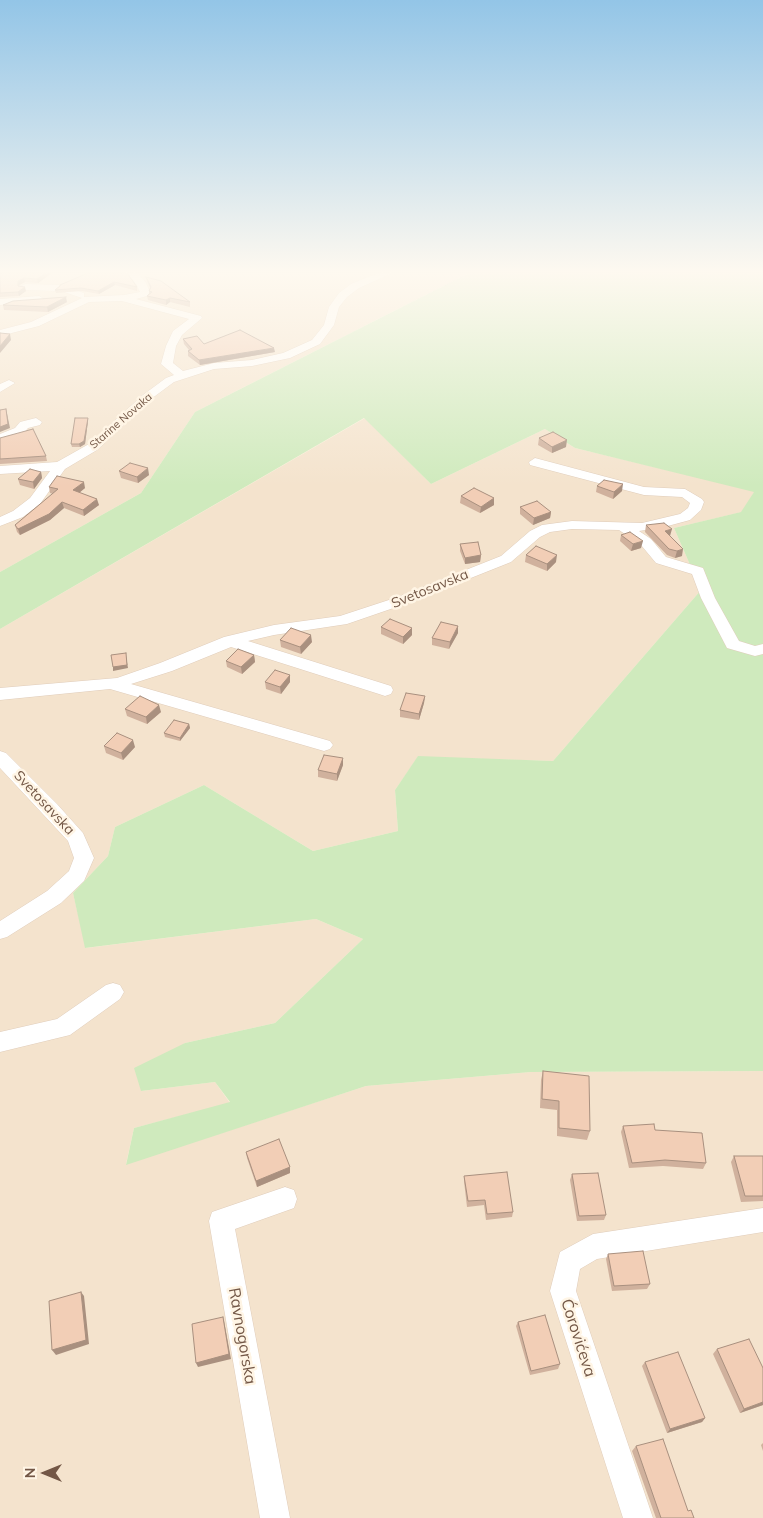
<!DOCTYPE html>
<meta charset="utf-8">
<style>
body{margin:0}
#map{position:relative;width:763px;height:1518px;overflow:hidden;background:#fdf1de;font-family:Mulish,sans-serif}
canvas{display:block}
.north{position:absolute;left:20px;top:1448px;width:50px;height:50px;-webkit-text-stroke:4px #fff5e5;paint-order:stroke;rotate:270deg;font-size:14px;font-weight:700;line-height:20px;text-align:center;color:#735746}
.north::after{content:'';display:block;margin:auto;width:18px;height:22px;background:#735746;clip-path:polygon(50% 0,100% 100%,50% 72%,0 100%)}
</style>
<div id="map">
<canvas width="763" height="1518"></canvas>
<div class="north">N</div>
</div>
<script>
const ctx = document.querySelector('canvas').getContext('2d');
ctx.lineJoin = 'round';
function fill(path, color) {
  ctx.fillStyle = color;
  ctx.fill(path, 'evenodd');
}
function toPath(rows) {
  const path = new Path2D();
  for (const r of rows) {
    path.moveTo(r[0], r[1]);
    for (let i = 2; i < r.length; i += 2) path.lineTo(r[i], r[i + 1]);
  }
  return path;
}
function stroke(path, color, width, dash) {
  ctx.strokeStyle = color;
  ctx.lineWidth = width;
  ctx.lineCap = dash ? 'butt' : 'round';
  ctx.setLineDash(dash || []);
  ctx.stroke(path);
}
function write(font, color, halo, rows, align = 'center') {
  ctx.font = font + ' Mulish,sans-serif';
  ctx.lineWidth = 5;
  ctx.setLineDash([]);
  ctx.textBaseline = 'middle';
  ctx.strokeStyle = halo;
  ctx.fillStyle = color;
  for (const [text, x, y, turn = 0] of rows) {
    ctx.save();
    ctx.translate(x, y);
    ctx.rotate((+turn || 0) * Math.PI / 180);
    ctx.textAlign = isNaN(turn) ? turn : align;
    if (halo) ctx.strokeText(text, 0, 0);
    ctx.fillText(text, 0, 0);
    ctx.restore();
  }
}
const residential = toPath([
 [0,273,469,273,195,412,141,493,0,572],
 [365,418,431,484,545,429,575,448,755,491,742,512,674,528,701,590,553,761,418,757,395,790,398,831,313,851,204,785,115,827,108,856,73,893,86,948,316,919,363,939,275,1023,185,1043,141,1091,215,1082,230,1103,134,1128,126,1164,366,1086,531,1072,763,1071,763,1518,0,1518,0,629]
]);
const green = toPath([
 [469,273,763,273,763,1071,531,1072,366,1086,126,1165,134,1128,230,1102,215,1082,141,1091,134,1068,185,1043,275,1023,363,939,316,919,85,948,73,893,108,856,115,827,204,785,313,851,398,831,395,790,418,756,553,761,701,590,674,528,741,512,754,492,575,448,545,429,431,484,364,418,0,629,0,572,141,493,195,412]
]);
const minor = toPath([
 [127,273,138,273,146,283,150,292,147,296,136,299,201,316,202,318,182,335,176,346,173,363,183,371,214,363,252,360,283,353,312,340,324,325,329,307,339,293,351,284,378,273,392,273,359,288,347,297,339,307,334,325,320,344,290,358,252,366,214,369,174,382,151,399,97,450,65,469,40,504,23,517,0,526,0,517,13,511,30,498,50,471,0,474,0,466,57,462,89,444,143,395,166,378,174,375,161,364,166,346,173,331,189,319,122,301,89,302,39,326,0,336,0,330,31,322,82,298,61,291,25,290,20,287,25,284,62,285,84,293,84,297,124,295,140,292,136,284,127,273],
 [39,296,44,299,43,301,0,305,0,299,39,296],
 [9,380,15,383,0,392,0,384,9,380],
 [36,418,42,422,40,425,28,428,23,434,0,442,0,434,15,428,20,422,36,418],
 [535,458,644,487,685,489,702,499,704,502,701,510,690,520,664,527,639,531,651,539,666,557,703,568,715,598,739,641,755,646,763,644,763,654,755,656,727,648,701,598,692,574,656,563,641,545,619,530,572,529,550,532,540,537,511,562,408,603,347,624,274,635,248,641,391,686,393,690,391,694,385,696,379,694,231,647,172,671,131,684,330,741,333,745,330,749,324,751,110,689,0,700,0,688,117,678,160,663,224,637,274,625,340,616,398,597,501,556,530,531,542,525,572,521,642,523,680,514,688,508,690,503,682,497,644,495,530,465,529,462,535,458],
 [0,751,6,753,57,804,83,833,94,858,84,881,61,903,7,937,0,939,0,921,47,891,69,871,74,858,68,841,0,768,0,751],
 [113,983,120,985,124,992,120,999,70,1035,0,1052,0,1032,57,1019,106,985,113,983],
 [285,1187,294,1190,297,1199,294,1208,235,1229,290,1518,260,1518,209,1221,212,1212,285,1187],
 [763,1208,763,1232,597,1259,580,1269,576,1291,653,1518,623,1518,550,1291,560,1252,593,1234,763,1208]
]);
const wall = toPath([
 [0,273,52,273,38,283,25,282,19,285,26,291,19,296,0,297],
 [88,273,137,287,137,291,115,285,99,294,82,291,56,293,55,290],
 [146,277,190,302,190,307,170,302,166,305,148,300,147,296,149,294,149,291,150,288,147,281],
 [67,302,48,312,4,310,3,305],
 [183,339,204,344,275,352,200,365,188,356,188,351,189,350,184,344],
 [88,421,85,444,80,447,72,447,71,444],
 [0,438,46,456,47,461,0,464],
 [539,438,566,447,552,453,538,445],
 [119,471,149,475,138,483,121,478],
 [41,472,42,478,34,489,20,485,18,479],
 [597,486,622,491,613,499,596,492],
 [49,487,85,488,79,493,99,505,84,516,64,508,50,520,20,535,17,532,15,525,53,494,50,493],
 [461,496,494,498,494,505,480,513,460,503],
 [520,507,551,512,550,518,533,525,520,514],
 [646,525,670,536,682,556,675,558,667,555,645,532],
 [621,535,641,548,631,551,620,541],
 [460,544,481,555,480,562,465,564,460,551],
 [526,555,556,562,547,571,525,562],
 [458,626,458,633,449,649,432,645,432,638],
 [381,627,412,628,412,635,403,644,381,634],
 [280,640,312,642,301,654,281,647],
 [254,655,255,662,242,674,227,667,226,661],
 [290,675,290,682,281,694,266,689,265,682],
 [425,696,424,703,419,720,400,717,400,710],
 [125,709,161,712,147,724,127,716],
 [189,724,190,728,180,741,165,737,164,733],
 [104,746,135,747,123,760,106,753],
 [343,758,343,765,337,781,318,777,318,770],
 [543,1071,590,1131,587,1140,557,1136,557,1110,540,1108,541,1080],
 [623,1126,655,1130,706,1163,703,1169,663,1166,629,1168,621,1132],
 [246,1152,290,1167,290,1173,257,1187,247,1158],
 [734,1156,763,1156,763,1201,741,1202,731,1162],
 [572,1174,606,1215,604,1220,577,1221,570,1180],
 [464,1176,513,1212,512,1217,486,1220,484,1205,467,1207,464,1181],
 [608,1254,650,1284,647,1289,612,1291,606,1259],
 [518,1322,560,1364,558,1369,530,1375,516,1326],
 [717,1349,763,1405,740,1413,713,1354],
 [645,1362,705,1418,702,1422,667,1433,642,1366],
 [763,1443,763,1451,761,1445],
 [636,1446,688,1511,694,1518,656,1518,632,1451]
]);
const shadedWall = toPath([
 [46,273,52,273,38,283,37,279],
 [24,278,25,282,19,285,19,290,18,281],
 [114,282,115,285,99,294,98,291],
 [25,287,26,291,19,296,18,292],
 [66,297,67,302,48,312,47,307],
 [170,298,170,302,166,305,166,300],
 [10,334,11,340,0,353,0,346],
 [274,348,275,352,200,365,199,360],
 [6,409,10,428,0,432,0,427],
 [88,418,88,421,85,444,80,447,79,444],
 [567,440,566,447,552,453,552,447],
 [148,468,149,475,138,483,137,477],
 [41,472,42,478,34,489,33,482],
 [84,482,85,488,74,497,73,490],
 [623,484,622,491,613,499,614,492],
 [494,498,494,505,480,513,481,507],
 [97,499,99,505,84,516,83,510],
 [62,502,64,508,50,520,20,535,18,529],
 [551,512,550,518,533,525,534,518],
 [672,529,670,536,665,531],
 [643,541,641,548,631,551,633,544],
 [683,549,682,556,675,558,677,551],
 [481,555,480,562,465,564,465,558],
 [557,555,556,562,547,571,547,564],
 [458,626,458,633,449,649,450,642],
 [412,628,412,635,403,644,403,637],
 [311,635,312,642,301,654,300,647],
 [254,655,255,662,242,674,241,667],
 [126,656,128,668,113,671,113,667],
 [290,675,290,682,281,694,280,687],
 [425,696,424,703,419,720,419,714],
 [159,705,161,712,147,724,146,717],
 [189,724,190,728,180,741,180,738],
 [133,740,135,747,123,760,121,753],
 [343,758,343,765,337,781,337,774],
 [290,1167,290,1173,257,1187,256,1181],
 [81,1292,84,1296,89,1344,56,1355,52,1350],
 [223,1317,224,1321,231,1359,198,1367,196,1363],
 [763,1402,763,1405,740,1413,744,1409],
 [705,1418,702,1422,667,1433,670,1429]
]);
const building = toPath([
 [0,273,46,273,37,279,24,278,18,281,18,286,25,287,18,292,0,293,0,273],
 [88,273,127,273,137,287,114,282,98,291,81,288,55,290,60,286,60,285,88,273],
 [146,277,161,281,190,302,170,298,166,300,147,296,152,292,149,291,151,287,146,277],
 [66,297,47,307,3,305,13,301,66,297],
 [240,330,274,348,199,360,188,351,192,349,183,339,197,336,204,344,240,330],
 [0,333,10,334,0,346,0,333],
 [6,409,8,424,0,427,0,410,6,409],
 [75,418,88,418,84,441,79,444,71,444,75,418],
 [33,429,46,456,0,459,0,438,33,429],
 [553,432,567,440,552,447,539,438,553,432],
 [130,463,148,468,137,477,119,471,130,463],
 [30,469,41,472,33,482,18,479,30,469],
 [57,476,84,482,73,490,97,499,83,510,62,502,49,514,18,529,15,525,58,489,49,487,57,476],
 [604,480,623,484,614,492,597,486,604,480],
 [474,488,494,498,481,507,461,496,474,488],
 [537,501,551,512,534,518,520,507,537,501],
 [664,523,672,529,665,531,683,549,677,551,669,549,646,525,664,523],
 [630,532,643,541,633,544,621,535,630,532],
 [478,542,481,555,465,558,460,544,478,542],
 [536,546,557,555,547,564,526,555,536,546],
 [390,619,412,628,403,637,381,627,390,619],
 [441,622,458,626,450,642,432,638,441,622],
 [291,628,311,635,300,647,280,640,291,628],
 [238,649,254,655,241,667,226,661,238,649],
 [126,653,127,665,113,667,111,655,126,653],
 [275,670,290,675,280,687,265,682,275,670],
 [406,693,425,696,419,714,400,710,406,693],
 [140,696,159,705,146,717,125,709,140,696],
 [174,720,189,724,180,738,164,733,174,720],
 [117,733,133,740,121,753,104,746,117,733],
 [324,755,343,758,337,774,318,770,324,755],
 [543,1071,589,1076,590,1131,559,1128,559,1101,542,1099,543,1071],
 [654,1124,655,1130,702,1133,706,1163,665,1160,632,1163,623,1126,654,1124],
 [279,1139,290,1167,256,1181,246,1152,279,1139],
 [734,1156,763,1156,763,1196,745,1196,734,1156],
 [507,1172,513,1212,487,1214,485,1200,468,1201,464,1176,507,1172],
 [598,1173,606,1215,579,1216,572,1174,598,1173],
 [643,1251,650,1284,614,1286,608,1254,643,1251],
 [81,1292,86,1340,52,1350,49,1301,81,1292],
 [545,1315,560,1364,531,1371,518,1322,545,1315],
 [223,1317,229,1354,196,1363,192,1324,223,1317],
 [749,1339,763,1368,763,1402,744,1409,717,1349,749,1339],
 [678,1352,705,1418,670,1429,645,1362,678,1352],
 [663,1439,688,1511,691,1510,694,1518,661,1518,636,1446,663,1439]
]);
const farStreetnames = [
 ["Starine Novaka",121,421,-41]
];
const streetNames = [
 ["Svetosavska",430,589,-22],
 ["Svetosavska",44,803,47]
];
const nearStreetnames = [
 ["Ravnogorska",242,1336,80],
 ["Ćorovićeva",578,1338,72]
];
fill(residential, '#f4e3cd');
fill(green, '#cfeabd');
stroke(minor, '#e0cdbb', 1);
fill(minor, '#fff');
fill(wall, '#d0b19d');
fill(shadedWall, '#a9907f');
fill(building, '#f2ceb6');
stroke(building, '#a9907f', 1);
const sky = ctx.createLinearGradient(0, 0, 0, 486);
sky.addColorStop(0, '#93c5e7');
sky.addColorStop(0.56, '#fef9f0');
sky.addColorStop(1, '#fef9f000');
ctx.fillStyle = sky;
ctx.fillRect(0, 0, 763, 486);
write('11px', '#735746', '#fff5e5', farStreetnames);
write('14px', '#735746', '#fff5e5', streetNames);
write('16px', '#735746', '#fff5e5', nearStreetnames);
</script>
